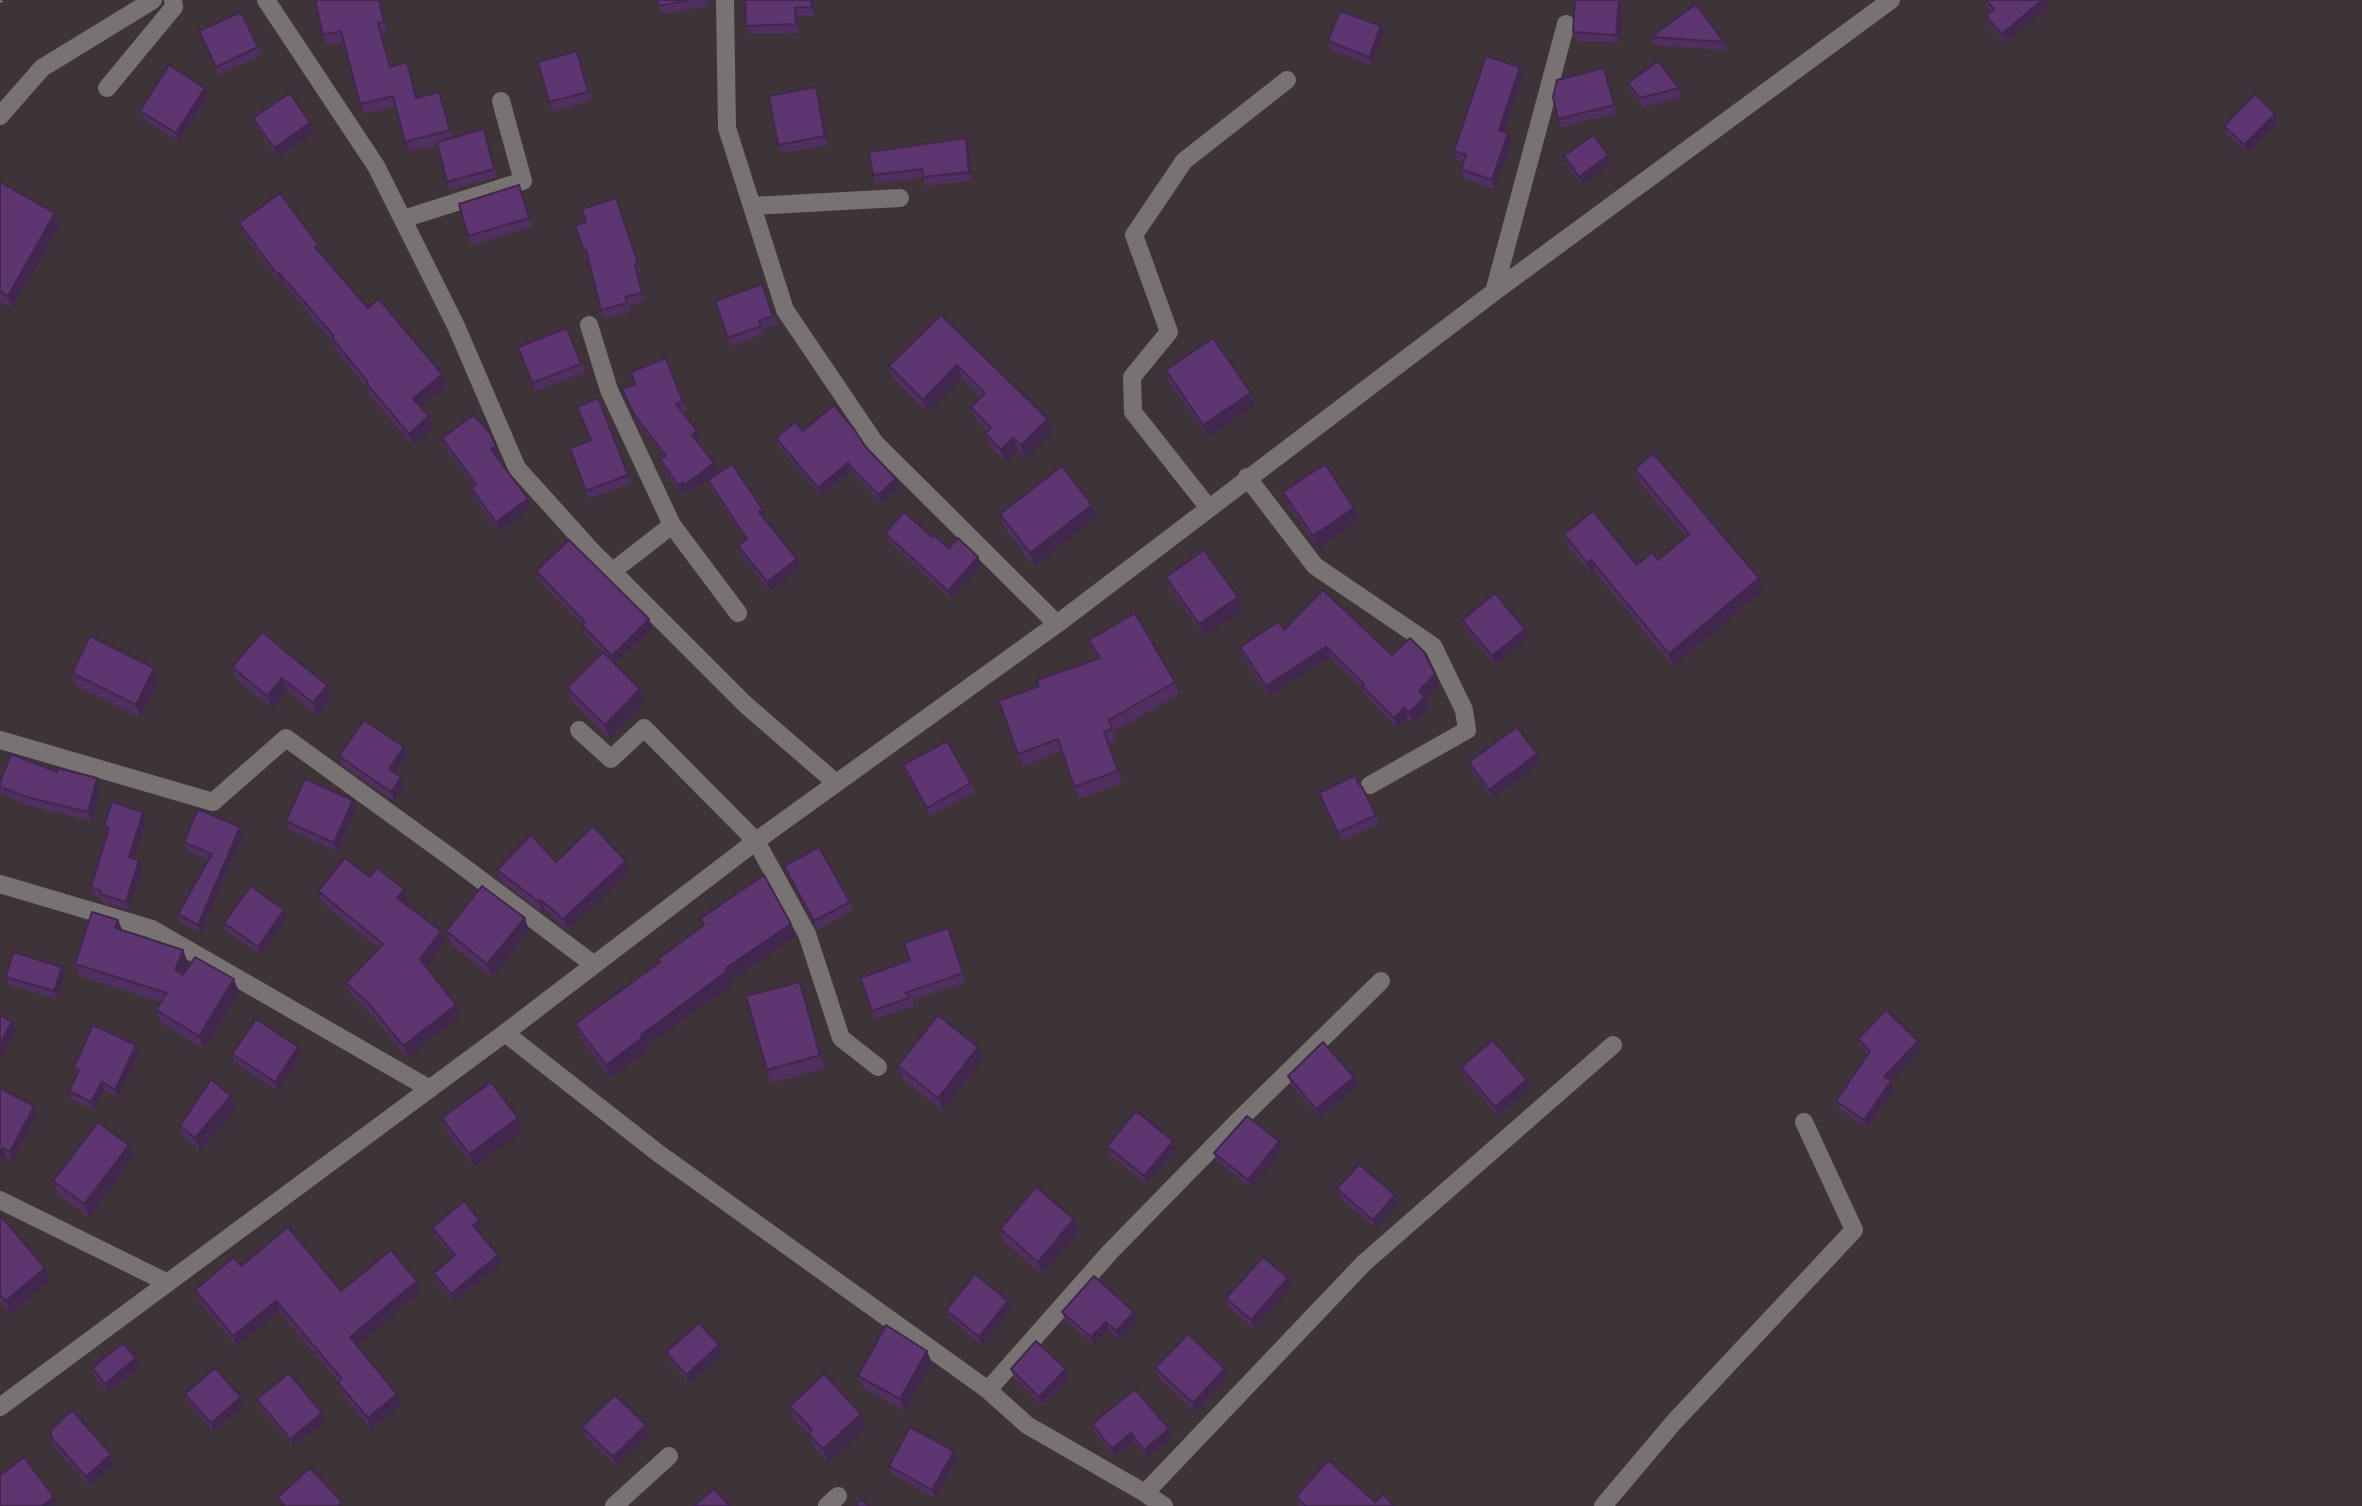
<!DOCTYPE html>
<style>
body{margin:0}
canvas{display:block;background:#3d3338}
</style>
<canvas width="2362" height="1506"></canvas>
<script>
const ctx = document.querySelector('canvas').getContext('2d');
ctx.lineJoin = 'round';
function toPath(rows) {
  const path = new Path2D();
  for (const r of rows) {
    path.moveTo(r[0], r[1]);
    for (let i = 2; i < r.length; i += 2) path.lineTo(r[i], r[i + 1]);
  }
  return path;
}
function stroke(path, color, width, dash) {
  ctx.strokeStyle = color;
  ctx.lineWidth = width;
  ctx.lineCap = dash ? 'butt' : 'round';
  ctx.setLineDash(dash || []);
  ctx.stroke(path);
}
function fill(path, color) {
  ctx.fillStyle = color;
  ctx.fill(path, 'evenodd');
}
const path = toPath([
 [0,2,1,0]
]);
const minor = toPath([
 [266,0,376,166,456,326,517,468,590,549,746,705,836,783],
 [725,0,727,128,785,310,875,443,1057,624],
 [107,88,174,7,173,0],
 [0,116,42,68,153,0],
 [752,206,900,198],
 [403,219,523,181,501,101],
 [1494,292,1566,24],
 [589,325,609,390,672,525,613,571],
 [1247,477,1315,566,1433,646,1464,710,1467,730,1370,785],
 [1208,507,1133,412,1132,377,1169,332,1134,235,1184,161,1287,80],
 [672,525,738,613],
 [579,730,611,759,644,728,756,841,807,934,841,1038,878,1067],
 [0,740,213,802,286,738,453,859,593,964],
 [0,884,152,929,430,1089],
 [505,1033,658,1153,988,1390,1027,1425,1145,1493,1164,1506],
 [0,1200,168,1283],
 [988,1390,1110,1252,1237,1122,1381,981],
 [0,1407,505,1033,756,841,1057,624,1494,292,1891,0],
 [1145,1493,1364,1263,1613,1045],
 [614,1506,669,1456],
 [827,1506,838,1496],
 [1603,1506,1674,1422,1854,1230,1804,1122]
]);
const wall = toPath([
 [315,0,381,0,388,32,382,34,391,67,407,62,417,98,443,102,453,138,484,129,497,177,450,190,437,145,409,152,395,106,364,114,344,42,326,45,323,35],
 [657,0,706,0,708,6,662,14],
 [745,0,814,0,815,16,798,16,799,33,749,34,746,26],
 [1575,0,1621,0,1622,2,1620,43,1577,41,1573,32],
 [1984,0,2046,0,2048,6,2005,43,1989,24,1986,16,1991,11,1986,5],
 [1381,26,1384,34,1372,65,1331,50,1328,41],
 [199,31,258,47,261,55,219,75],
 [1651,37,1724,42,1727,50,1654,45],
 [577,51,592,100,552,111,549,102],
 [1604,68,1617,113,1561,127,1558,119],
 [1523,76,1504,132,1508,133,1512,142,1495,189,1464,178,1461,169,1464,162,1457,160,1454,151],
 [1628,83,1679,88,1682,97,1643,107,1631,92],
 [819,95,828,145,781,153,778,145],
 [208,96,179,141,143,119,140,111],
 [253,118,314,132,277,157,256,126],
 [2278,122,2247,153,2227,134,2224,126],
 [966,138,969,147,972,180,926,186,923,177,876,184,873,175],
 [1564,156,1611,164,1582,185,1567,165],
 [0,182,55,213,60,225,12,308,0,301],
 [522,193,532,227,471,245,468,236],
 [616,198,641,272,638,272,645,301,628,306,630,312,604,318,588,259,587,260,584,251,586,222],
 [239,223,322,255,368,308,446,386,421,407,433,428,413,445,370,395,367,387,336,350,333,342,284,284,282,286,244,234],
 [762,284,777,324,762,329,764,334,731,346,715,301],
 [941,315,1048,419,1053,431,1025,458,1018,451,1006,462,990,446,985,433,987,431,976,420,971,407,981,397,962,378,927,412,894,379,889,366],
 [567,328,585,372,535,391,518,347],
 [666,358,687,410,682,412,697,431,700,439,697,442,714,463,717,472,688,493,686,490,681,493,663,469,660,460,664,457,637,422,622,389,635,384],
 [1166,370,1251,393,1255,405,1208,437,1170,383],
 [598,398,631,483,589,499,570,448,591,440],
 [803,431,864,445,896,479,899,487,881,503,851,471,821,496,779,446,776,438],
 [442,438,499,454,496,456,531,507,499,531,474,497,471,488,474,486,445,447],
 [1635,469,1763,591,1673,666,1595,572,1592,575,1568,546,1564,534,1637,565,1658,560,1686,536,1639,481],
 [708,480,763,510,766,518,765,519,797,559,800,567,770,591,741,554,738,546,746,540,711,489],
 [1283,492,1354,508,1359,520,1318,548,1288,505],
 [1000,514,1096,518,1034,566,1004,527],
 [885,533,932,537,949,548,981,565,951,599,888,541],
 [536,571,652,628,615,664,585,634,582,625,582,624,539,580],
 [1166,577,1238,597,1242,610,1204,636,1171,589],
 [1462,620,1525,629,1528,637,1495,665,1465,629],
 [1284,630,1392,655,1435,674,1439,684,1425,698,1429,707,1413,723,1407,718,1398,728,1366,696,1363,689,1330,657,1269,696,1243,657,1240,647],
 [262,632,331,698,317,715,287,690,272,708,237,680,232,667],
 [1089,640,1175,682,1179,694,1113,732,1116,741,1109,744,1122,783,1079,799,1062,751,1023,766,999,701,1039,686,1098,659,1093,652],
 [72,673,159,680,140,717,76,686],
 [567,688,640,689,645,702,609,738,572,701],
 [404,747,407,756,395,773,404,786,394,801,342,765,339,756],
 [1537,754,1540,763,1492,798,1472,771,1469,762],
 [903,765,971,783,974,792,930,816,906,774],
 [57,772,100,787,92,821,30,806,1,794,0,791,0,782],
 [1319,793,1376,815,1379,824,1342,841],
 [356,809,337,851,289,829,286,821],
 [143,812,146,820,134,859,142,869,129,910,103,903,101,898,94,896,91,887,107,834,104,826],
 [243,836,201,933,181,923,178,914,208,859,187,850,184,842],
 [626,861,630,872,567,930,545,910,543,913,501,881,497,870],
 [784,866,850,902,853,910,818,930,787,874],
 [370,877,408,901,405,904,441,931,445,942,426,967,456,1005,460,1016,407,1058,374,1017,350,994,346,983,379,948,322,903,318,891],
 [287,919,261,955,227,932,224,923],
 [700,919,795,936,731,981,731,985,645,1047,647,1051,610,1078,580,1036,575,1024,659,963,658,959,703,926],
 [118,920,122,930,183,950,188,963,183,975,239,992,204,1049,161,1023,156,1010,161,1002,80,976,75,964],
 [948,928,966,982,912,1000,914,1006,875,1019,860,978,910,960],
 [529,930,492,977,451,944,446,931],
 [62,967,65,975,57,999,9,985,6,977],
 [804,994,825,1068,771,1083,767,1070],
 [1858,1039,1918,1041,1921,1049,1891,1081,1894,1089,1867,1128,1839,1109,1836,1101,1868,1054,1861,1048],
 [139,1053,118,1097,104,1090,94,1110,71,1099,69,1091,77,1075,74,1067],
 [232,1054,301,1055,278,1091,235,1063],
 [983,1059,943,1110,902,1079,898,1066],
 [1461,1067,1527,1080,1530,1089,1498,1116,1464,1076],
 [1288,1076,1354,1077,1357,1086,1319,1117,1291,1085],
 [0,1088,37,1115,13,1160,6,1156,0,1167],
 [236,1109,200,1151,185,1138,180,1126],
 [442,1118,518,1118,523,1131,474,1167,446,1130],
 [129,1145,133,1157,89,1217,58,1194,53,1181],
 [1107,1146,1176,1149,1147,1184,1110,1155],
 [1282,1150,1251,1188,1217,1161,1214,1153],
 [1337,1189,1395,1195,1398,1203,1376,1228,1340,1198],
 [0,1215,45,1268,49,1281,10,1314,0,1302],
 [1074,1219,1079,1232,1042,1274,1004,1242,1000,1229],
 [432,1228,482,1228,478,1231,498,1255,501,1263,454,1302,437,1281,434,1273,453,1257,435,1236],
 [241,1266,341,1291,421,1291,357,1345,401,1404,371,1429,342,1393,338,1383,339,1382,279,1311,237,1346,199,1301,195,1290],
 [1288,1278,1291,1287,1254,1329,1229,1307,1226,1298],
 [1011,1309,982,1345,949,1318,946,1310],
 [1062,1312,1134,1312,1137,1320,1119,1340,1109,1330,1094,1345,1065,1320],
 [666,1352,722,1354,689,1383,669,1360],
 [932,1363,905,1411,863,1388,858,1376],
 [139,1367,108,1392,95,1377,92,1368],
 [1155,1368,1228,1377,1196,1412,1158,1377],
 [1011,1369,1069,1378,1042,1405,1014,1378],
 [185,1394,241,1397,244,1405,214,1432,188,1402],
 [257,1399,325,1421,294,1447,260,1407],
 [790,1406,866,1427,828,1462,813,1446,809,1434,794,1419],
 [1092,1424,1172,1438,1148,1458,1134,1442,1115,1457,1095,1433],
 [582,1427,649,1434,616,1466,585,1435],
 [51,1437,115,1463,89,1485,54,1446],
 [957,1459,935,1498,892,1474,889,1466],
 [1296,1497,1375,1502,1394,1506,1299,1506]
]);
const shadedWall = toPath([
 [379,0,381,0,388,32,384,22],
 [811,0,814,0,815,16,812,7],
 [1619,0,1621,0,1622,2,1620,43,1616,35],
 [2042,0,2046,0,2048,6,2005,43,2002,34],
 [795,8,798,16,799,33,796,24],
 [1381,26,1384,34,1372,65,1369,57],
 [1520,67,1523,76,1502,138,1499,130],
 [816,87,819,95,828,145,825,136],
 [205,88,208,96,179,141,176,133],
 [2275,114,2278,122,2247,153,2244,145],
 [310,123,314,132,277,157,274,148],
 [1508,133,1512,142,1495,189,1492,180],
 [966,138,969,147,972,180,969,172],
 [1608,155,1611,164,1582,185,1579,177],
 [55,213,60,225,12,308,8,296],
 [279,273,284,284,282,286,277,274],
 [957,365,962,378,927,412,923,400],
 [442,374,446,386,418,410,413,399],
 [1251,393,1255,405,1208,437,1203,425],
 [429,416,433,428,413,445,409,434],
 [1048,419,1053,431,1025,458,1021,445],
 [697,431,700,439,695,443,692,435],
 [1013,438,1018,451,1006,462,1001,450],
 [496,446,499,454,494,457,491,449],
 [714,463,717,472,688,493,685,485],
 [848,463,851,471,821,496,818,488],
 [896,479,899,487,881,503,878,495],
 [683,482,686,490,681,493,678,485],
 [528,499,531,507,499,531,496,522],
 [1092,505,1096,518,1034,566,1030,553],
 [1354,508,1359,520,1318,548,1313,536],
 [763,510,766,518,762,520,759,512],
 [978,557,981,565,951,599,948,591],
 [797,559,800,567,770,591,767,582],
 [1591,560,1595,572,1592,575,1587,563],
 [1759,578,1763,591,1673,666,1669,654],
 [1238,597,1242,610,1204,636,1199,624],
 [649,619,652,628,615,664,612,656],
 [1525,629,1528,637,1495,665,1492,656],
 [1326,647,1330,657,1269,696,1266,686],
 [154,668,159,680,140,717,136,705],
 [1435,674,1439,684,1425,698,1429,707,1413,723,1409,713,1419,691],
 [282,678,287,690,272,708,267,696],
 [327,685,331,698,317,715,313,703],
 [640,689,645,702,609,738,605,725],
 [1404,708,1407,718,1398,728,1394,718],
 [404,747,407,756,392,777,389,769],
 [1537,754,1540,763,1492,798,1489,790],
 [401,777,404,786,394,801,391,792],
 [97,778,100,787,92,821,88,812],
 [353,800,356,809,337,851,334,843],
 [143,812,146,820,132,866,129,857],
 [240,827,243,836,201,933,198,925],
 [139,860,142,869,129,910,126,902],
 [626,861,630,872,567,930,563,919],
 [404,889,408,901,401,909,397,898],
 [541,900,545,910,543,913,539,902],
 [284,910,287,919,261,955,258,947],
 [525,918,529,930,492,977,487,964],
 [118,920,123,932,115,928],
 [791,924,795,936,731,981,731,985,645,1047,647,1051,610,1078,606,1065,641,1035,726,968],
 [441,931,445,942,424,970,420,959],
 [183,950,188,963,179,983,175,970],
 [62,967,65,975,57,999,54,991],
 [234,979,239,992,204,1049,199,1036],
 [800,982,804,994,825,1068,820,1055],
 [456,1005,460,1016,407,1058,403,1046],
 [12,1022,16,1031,0,1058,0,1044],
 [1918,1041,1921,1049,1891,1081,1894,1089,1867,1128,1864,1120,1884,1077],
 [136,1045,139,1053,118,1097,115,1090],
 [298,1047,301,1055,278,1091,275,1082],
 [978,1047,983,1059,943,1110,938,1098],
 [1354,1077,1357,1086,1319,1117,1316,1109],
 [1527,1080,1530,1089,1498,1116,1495,1107],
 [102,1082,104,1090,94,1110,91,1102],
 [231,1096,236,1109,200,1151,195,1138],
 [34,1106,37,1115,13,1160,10,1152],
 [518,1118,523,1131,474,1167,469,1154],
 [1173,1141,1176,1149,1147,1184,1144,1176],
 [1279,1141,1282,1150,1251,1188,1248,1180],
 [129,1145,133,1157,89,1217,84,1204],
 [3,1148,6,1156,0,1167,0,1153],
 [1395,1195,1398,1203,1376,1228,1373,1220],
 [1074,1219,1079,1232,1042,1274,1038,1262],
 [479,1220,482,1228,476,1233,473,1225],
 [498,1255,501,1263,454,1302,451,1294],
 [45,1268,49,1281,10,1314,6,1301],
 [1288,1278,1291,1287,1254,1329,1251,1320],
 [417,1281,421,1291,354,1348,350,1337],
 [276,1301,279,1311,237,1346,233,1336],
 [1008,1301,1011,1309,982,1345,979,1337],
 [1134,1312,1137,1320,1119,1340,1116,1331],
 [1106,1322,1109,1330,1094,1345,1091,1337],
 [719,1345,722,1354,689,1383,686,1375],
 [927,1351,932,1363,905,1411,900,1399],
 [136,1358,139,1367,108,1392,105,1384],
 [1066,1369,1069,1378,1042,1405,1039,1397],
 [1225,1369,1228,1377,1196,1412,1193,1403],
 [397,1394,401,1404,371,1429,368,1418],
 [241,1397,244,1405,214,1432,211,1423],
 [322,1413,325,1421,294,1447,290,1439],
 [861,1414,866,1427,828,1462,823,1449],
 [646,1425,649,1434,616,1466,613,1457],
 [1169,1429,1172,1438,1148,1458,1144,1450],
 [1131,1433,1134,1442,1115,1457,1112,1449],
 [954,1451,957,1459,935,1498,932,1490],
 [111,1454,115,1463,89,1485,86,1477],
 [54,1497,57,1505,42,1506]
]);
const building = toPath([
 [315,0,379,0,384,22,378,23,390,67,407,62,416,98,439,92,450,130,405,142,393,96,360,104,341,31,323,35,315,0],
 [657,0,690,0,659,6,657,0],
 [745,0,811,0,812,7,795,8,796,24,746,26,745,0],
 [1575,0,1619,0,1616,35,1573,32,1575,0],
 [1986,0,2042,0,2002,34,1986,16,1994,9,1986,0],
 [1696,4,1724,42,1651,37,1696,4],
 [1340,11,1381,26,1369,57,1328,41,1340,11],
 [241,12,258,47,216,67,199,31,241,12],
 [577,51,588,92,549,102,538,62,577,51],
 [1486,56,1520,67,1499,130,1508,133,1492,180,1461,169,1466,155,1454,151,1486,56],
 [1658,61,1679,88,1640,98,1628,83,1658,61],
 [169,65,205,88,176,133,140,111,169,65],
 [1604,68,1614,105,1558,119,1553,97,1557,80,1604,68],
 [816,87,825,136,778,145,769,96,816,87],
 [290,93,310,123,274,148,253,118,290,93],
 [2255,94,2275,114,2244,145,2224,126,2255,94],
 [484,129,494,169,447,182,437,142,484,129],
 [1593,135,1608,155,1579,177,1564,156,1593,135],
 [966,138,969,172,923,177,922,169,873,175,869,152,966,138],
 [0,182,55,213,8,296,0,291,0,182],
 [519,185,529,218,468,236,459,204,519,185],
 [280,193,318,244,315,247,368,308,379,299,442,374,413,399,429,416,409,434,366,383,368,382,332,338,334,336,279,273,277,274,239,223,280,193],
 [616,198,638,263,635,264,642,293,625,297,627,303,601,310,586,250,584,251,575,226,586,222,582,209,616,198],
 [762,284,773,316,759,321,761,326,728,338,715,301,762,284],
 [941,315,1048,419,1021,445,1013,438,1001,450,985,433,991,428,971,407,985,393,957,365,923,400,889,366,941,315],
 [567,328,581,364,532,383,518,347,567,328],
 [1213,338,1251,393,1203,425,1166,370,1213,338],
 [666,358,683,402,676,404,697,431,692,435,714,463,685,485,683,482,678,485,660,460,666,456,634,414,622,389,635,384,631,372,666,358],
 [598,398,628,475,586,491,570,448,591,440,577,407,598,398],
 [834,405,854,429,864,445,896,479,878,495,848,463,818,488,776,438,795,422,803,431,834,405],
 [474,415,490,433,496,446,491,449,528,499,496,522,471,488,476,484,442,438,474,415],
 [1653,453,1759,578,1669,654,1591,560,1587,563,1564,534,1593,511,1637,565,1652,552,1658,560,1689,534,1635,469,1653,453],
 [732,464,763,510,759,512,797,559,767,582,738,546,747,539,708,480,732,464],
 [1325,464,1354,508,1313,536,1283,492,1325,464],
 [1062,466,1092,505,1030,553,1000,514,1062,466],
 [904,512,932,537,934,535,949,548,958,538,978,557,948,591,885,533,904,512],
 [569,540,649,619,612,656,582,625,585,622,536,571,569,540],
 [1204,550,1238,597,1199,624,1166,577,1204,550],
 [1323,590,1392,655,1410,638,1424,652,1435,674,1419,691,1425,697,1409,713,1404,708,1394,718,1362,686,1364,684,1326,647,1266,686,1240,647,1279,621,1284,630,1323,590],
 [1495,593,1525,629,1492,656,1462,620,1495,593],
 [1135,613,1175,682,1109,720,1112,729,1104,732,1118,771,1074,787,1058,739,1018,754,999,701,1039,686,1037,680,1100,658,1089,640,1135,613],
 [262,632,327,685,313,703,282,678,267,696,232,667,262,632],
 [90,636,154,668,136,705,72,673,90,636],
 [603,652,640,689,605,725,567,688,603,652],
 [364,720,404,747,389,769,401,777,391,792,339,756,364,720],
 [1517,727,1537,754,1489,790,1469,762,1517,727],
 [947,741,971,783,927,808,903,765,947,741],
 [11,754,57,772,57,768,97,778,88,812,27,797,0,787,0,782,11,754],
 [1356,775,1357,782,1362,787,1376,815,1338,833,1319,793,1356,775],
 [305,779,353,800,334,843,286,821,305,779],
 [112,802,143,812,129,857,139,860,126,902,100,894,101,891,91,887,109,828,104,826,112,802],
 [198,809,240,827,198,925,178,914,212,854,184,842,198,809],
 [593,826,626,861,563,919,541,900,539,902,497,870,531,835,556,862,593,826],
 [819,847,850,902,814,921,784,866,819,847],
 [345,858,370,877,377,868,404,889,397,898,441,931,420,959,456,1005,403,1046,370,1005,346,983,383,944,318,891,345,858],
 [764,875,791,924,726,968,726,972,641,1035,642,1038,606,1065,575,1024,660,962,658,959,704,925,700,919,764,875],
 [251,886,284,910,258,947,224,923,251,886],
 [482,886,525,918,487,964,446,931,482,886],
 [92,912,118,920,115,928,183,950,175,970,183,975,195,957,234,979,199,1036,156,1010,167,993,75,964,92,912],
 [948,928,963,973,905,993,911,997,872,1011,860,978,910,960,904,943,948,928],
 [13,952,62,967,54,991,6,977,13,952],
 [800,982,820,1055,767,1070,746,996,800,982],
 [1886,1010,1918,1041,1884,1077,1891,1081,1864,1120,1836,1101,1870,1051,1858,1039,1886,1010],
 [0,1015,12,1022,0,1044,0,1015],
 [938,1015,978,1047,938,1098,898,1066,938,1015],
 [256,1019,298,1047,275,1082,232,1054,256,1019],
 [93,1025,136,1045,115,1090,102,1082,91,1102,69,1091,79,1070,74,1067,93,1025],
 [1493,1040,1527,1080,1495,1107,1461,1067,1493,1040],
 [1323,1042,1354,1077,1316,1109,1288,1076,1323,1042],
 [211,1079,231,1096,195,1138,180,1126,211,1079],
 [491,1082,518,1118,469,1154,442,1118,491,1082],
 [0,1088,34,1106,10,1152,3,1148,0,1153,0,1088],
 [1136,1111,1173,1141,1144,1176,1107,1146,1136,1111],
 [1247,1116,1279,1141,1248,1180,1214,1153,1247,1116],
 [98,1122,129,1145,84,1204,53,1181,98,1122],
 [1359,1164,1395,1195,1373,1220,1337,1189,1359,1164],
 [1036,1187,1074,1219,1038,1262,1000,1229,1036,1187],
 [464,1201,479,1220,473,1225,498,1255,451,1294,434,1273,455,1255,432,1228,464,1201],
 [0,1215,45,1268,6,1301,0,1295,0,1215],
 [288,1227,341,1291,391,1250,417,1281,350,1337,397,1394,368,1418,338,1383,342,1379,276,1301,233,1336,195,1290,234,1257,241,1266,288,1227],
 [1263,1257,1288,1278,1251,1320,1226,1298,1263,1257],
 [975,1274,1008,1301,979,1337,946,1310,975,1274],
 [1094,1276,1134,1312,1116,1331,1106,1322,1091,1337,1062,1312,1094,1276],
 [699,1323,719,1345,686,1375,666,1352,699,1323],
 [886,1325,927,1351,900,1399,858,1376,886,1325],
 [1188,1334,1225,1369,1193,1403,1155,1368,1188,1334],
 [1036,1341,1066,1369,1039,1397,1011,1369,1036,1341],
 [123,1343,136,1358,105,1384,92,1368,123,1343],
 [215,1368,241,1397,211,1423,185,1394,215,1368],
 [289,1373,322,1413,290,1439,257,1399,289,1373],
 [824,1374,861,1414,823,1449,809,1434,812,1430,790,1406,824,1374],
 [1135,1389,1169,1429,1144,1450,1131,1433,1112,1449,1092,1424,1135,1389],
 [615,1395,646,1425,613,1457,582,1427,615,1395],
 [72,1410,111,1454,86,1477,51,1437,51,1430,72,1410],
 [910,1427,954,1451,932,1490,889,1466,910,1427],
 [24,1457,54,1497,42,1506,0,1506,0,1475,24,1457],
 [1328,1460,1375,1502,1383,1494,1394,1506,1306,1506,1296,1497,1328,1460],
 [310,1468,342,1502,338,1506,285,1506,277,1498,310,1468],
 [714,1489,730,1506,694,1506,714,1489],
 [860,1500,870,1506,856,1506,860,1500]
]);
stroke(path, '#82797d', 4.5, [2, 5]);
stroke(minor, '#787272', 18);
fill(wall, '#502e5f');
fill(shadedWall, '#41264e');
fill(building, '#5d366f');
stroke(building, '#41264e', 2);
</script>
